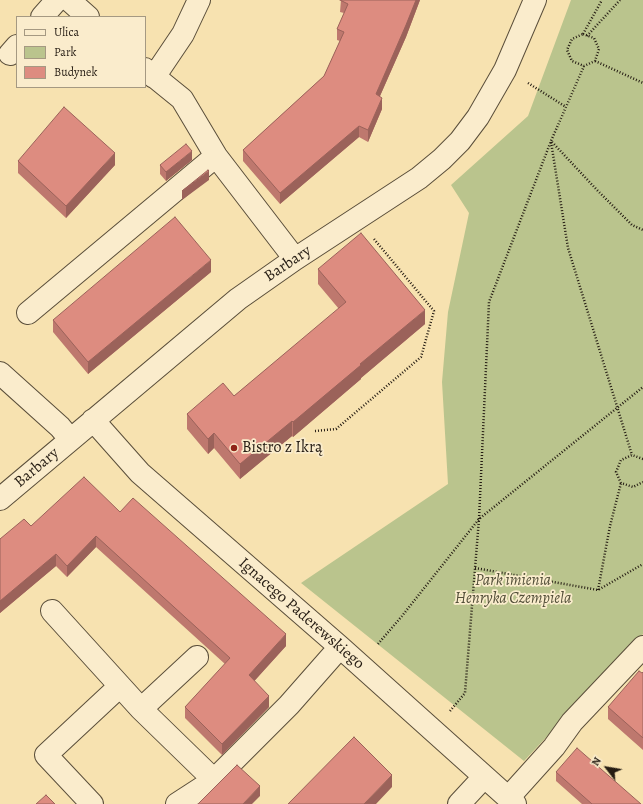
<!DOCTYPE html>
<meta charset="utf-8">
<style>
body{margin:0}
#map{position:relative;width:643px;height:804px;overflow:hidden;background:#f7e2b0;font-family:Alegreya,serif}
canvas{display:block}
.legend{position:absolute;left:16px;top:16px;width:130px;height:72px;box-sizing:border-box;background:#faeccc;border:1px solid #a59982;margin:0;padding:5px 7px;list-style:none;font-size:12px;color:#251c13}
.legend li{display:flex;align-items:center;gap:8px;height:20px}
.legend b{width:20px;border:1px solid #a59982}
.north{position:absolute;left:587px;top:748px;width:40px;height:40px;-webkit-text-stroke:3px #faeccc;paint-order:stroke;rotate:301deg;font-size:11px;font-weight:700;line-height:16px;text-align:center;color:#251c13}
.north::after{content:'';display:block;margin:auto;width:14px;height:18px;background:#251c13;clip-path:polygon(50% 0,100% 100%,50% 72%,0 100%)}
</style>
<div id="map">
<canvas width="643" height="804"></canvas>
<ul class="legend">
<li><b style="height:5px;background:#faeccc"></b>Ulica</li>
<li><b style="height:11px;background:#bac48d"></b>Park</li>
<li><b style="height:11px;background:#dd8c80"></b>Budynek</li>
</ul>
<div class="north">N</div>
</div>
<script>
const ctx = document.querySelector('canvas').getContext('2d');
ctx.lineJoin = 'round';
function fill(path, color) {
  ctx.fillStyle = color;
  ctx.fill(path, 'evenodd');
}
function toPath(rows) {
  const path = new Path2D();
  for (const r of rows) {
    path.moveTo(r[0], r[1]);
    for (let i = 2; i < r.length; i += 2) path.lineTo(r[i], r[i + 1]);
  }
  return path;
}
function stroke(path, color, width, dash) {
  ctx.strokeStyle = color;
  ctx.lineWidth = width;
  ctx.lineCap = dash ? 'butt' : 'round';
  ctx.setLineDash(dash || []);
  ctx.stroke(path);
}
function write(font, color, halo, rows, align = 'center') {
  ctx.font = font + ' Alegreya,serif';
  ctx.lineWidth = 3.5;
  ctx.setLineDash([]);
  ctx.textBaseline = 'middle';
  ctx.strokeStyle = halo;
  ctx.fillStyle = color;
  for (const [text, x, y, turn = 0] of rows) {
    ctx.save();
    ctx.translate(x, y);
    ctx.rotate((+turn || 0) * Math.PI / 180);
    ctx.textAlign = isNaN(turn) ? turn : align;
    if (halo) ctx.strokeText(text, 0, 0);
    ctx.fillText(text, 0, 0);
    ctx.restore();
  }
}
const green = toPath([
 [571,0,643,0,643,634,524,761,301,583,448,484,442,382,448,312,469,213,451,185,528,116]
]);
const path = toPath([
 [583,34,594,38,599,49,595,61,584,66,572,61,567,50,572,39,583,34],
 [583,34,602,0],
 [587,36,620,0],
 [595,61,643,83],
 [528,83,566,107],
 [551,142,568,248,632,455],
 [552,142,597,190,632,225,643,230],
 [315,431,336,429,421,357,434,311,374,239],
 [643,459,632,455,621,460,616,472,621,483,633,487,643,482],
 [475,568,598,590,643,564],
 [598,590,610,526,621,483],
 [378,644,402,616,479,519,643,387],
 [450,711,465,693,479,519,489,302,551,141,584,66]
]);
const minor = toPath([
 [69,0,88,17],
 [42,17,57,0],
 [10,54,17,46],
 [145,69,182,99,216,156,295,259],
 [154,77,183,34,199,0],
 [28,313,216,156],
 [0,373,60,427,70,439],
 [93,420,140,473,340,647,515,804],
 [0,499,238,299,295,259,419,178,442,159,460,141,478,117,505,70,535,0],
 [52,611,141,709,197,657],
 [141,709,214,780],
 [508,798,554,747,572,722,643,647],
 [92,804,46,755,120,686],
 [177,804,214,780,289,705,340,647],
 [459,804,484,777]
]);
const wall = toPath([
 [341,0,420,0,406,37,380,96,382,109,368,142,359,137,280,204,243,161,243,150,324,76,340,41,337,40,337,29,344,13,340,12],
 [192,160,166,181,160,174,160,165],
 [18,161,115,165,66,218,18,173],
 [318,269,425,324,361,378,361,379,293,437,292,436,240,479,214,448,208,454,187,429,187,414,234,396,339,309,318,284],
 [211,272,88,374,53,332,53,320],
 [120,512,286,646,254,681,269,707,222,755,185,718,185,707,225,664,96,547,67,577,56,566,0,613,0,539,31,526],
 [643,672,643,750,608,719,608,707],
 [556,772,641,804,582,804,556,781]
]);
const shadedWall = toPath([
 [416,0,420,0,406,37,376,105,376,94],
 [382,98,382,109,368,142,368,130],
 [359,126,359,137,280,204,280,193],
 [192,151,192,160,166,181,166,172],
 [115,153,115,165,66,218,66,206],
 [209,171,209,180,182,200,182,191],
 [211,260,211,272,88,374,88,362],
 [425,310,425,324,361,378,361,379,293,437,293,422,360,364],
 [292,421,292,436,240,479,240,464],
 [214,433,214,448,208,454,208,439],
 [96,536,96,547,67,577,67,566],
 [56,554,56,566,0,613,0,601],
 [286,634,286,646,249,687,249,675],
 [269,696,269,707,222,755,222,744],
 [392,775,392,787,376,804,364,804],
 [260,786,260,796,252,804,243,804]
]);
const building = toPath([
 [340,0,416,0,406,25,376,94,382,98,368,130,359,126,280,193,243,150,324,76,344,32,337,29,348,4,340,0],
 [64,107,115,153,66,206,18,161,64,107],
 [186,144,192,151,166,172,160,165,186,144],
 [208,170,209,171,182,191,208,170],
 [175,217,211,260,88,362,53,320,175,217],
 [361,233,425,310,360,364,361,365,293,422,292,421,240,464,214,433,208,439,187,414,223,383,234,396,346,302,318,269,361,233],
 [84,477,120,512,133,498,286,634,249,675,269,696,222,744,185,707,230,658,96,536,67,566,56,554,0,601,0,539,24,519,31,526,84,477],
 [639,671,642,673,643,672,643,738,608,707,639,671],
 [354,737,392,775,364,804,288,804,354,737],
 [577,748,641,804,592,804,556,772,577,748],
 [237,765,260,786,243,804,198,804,237,765],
 [46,795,55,804,36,804,46,795]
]);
const markers = [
 [234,448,4,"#8f2418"]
];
const streetNames = [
 ["Barbary",288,264,-34],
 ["Barbary",37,468,-40],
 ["Ignacego Paderewskiego",301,614,41]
];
const poiNames = [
 ["Bistro z Ikrą",242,448]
];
const parkNames = [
 ["Park imienia",513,581],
 ["Henryka Czempiela",513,599]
];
fill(green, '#bac48d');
stroke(minor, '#5a4e3a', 24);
stroke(path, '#251c13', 2.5, [1, 2]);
stroke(minor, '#faeccc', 22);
fill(wall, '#be786e');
fill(shadedWall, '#9b625a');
fill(building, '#dd8c80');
stroke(building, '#9b625a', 1);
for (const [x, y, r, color] of markers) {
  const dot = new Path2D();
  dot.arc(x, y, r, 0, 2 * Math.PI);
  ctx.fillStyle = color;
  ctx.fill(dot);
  stroke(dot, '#faeccc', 1.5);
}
write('16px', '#251c13', '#faeccc', streetNames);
write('16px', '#251c13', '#faeccc', poiNames, 'left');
write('italic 16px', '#524e38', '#faeccc', parkNames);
</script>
